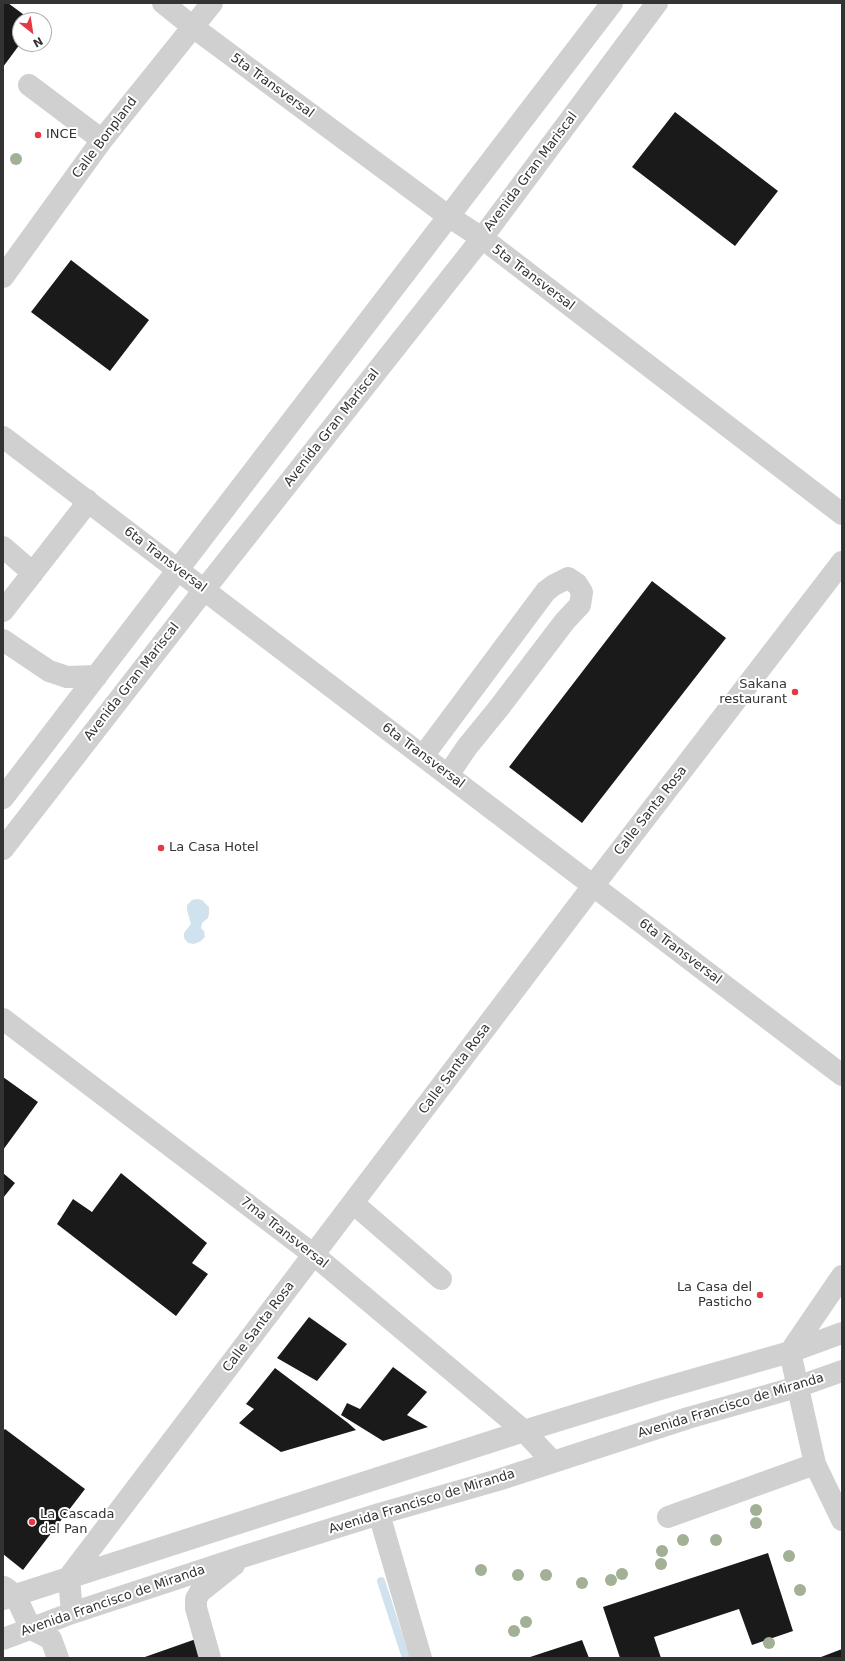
<!DOCTYPE html>
<style>
body{margin:0}
#map{position:relative;width:845px;height:1661px;overflow:hidden;background:#fff;font-family:"DejaVu Sans",sans-serif}
canvas{display:block}
.frame{position:absolute;inset:0;border:4px solid #333;pointer-events:none}
.north{position:absolute;left:12px;top:12px;width:40px;height:40px;box-sizing:border-box;background:#fff;border:1px solid #adadad;border-radius:50%;rotate:150deg;font-size:11px;font-weight:700;line-height:16px;text-align:center;color:#333}
.north::after{content:'';display:block;margin:auto;width:14px;height:18px;background:#e63946;clip-path:polygon(50% 0,100% 100%,50% 72%,0 100%)}
</style>
<div id="map">
<canvas width="845" height="1661"></canvas>
<div class="frame"></div>
<div class="north">N</div>
</div>
<script>
const ctx = document.querySelector('canvas').getContext('2d');
ctx.lineJoin = 'round';
function fill(path, color) {
  ctx.fillStyle = color;
  ctx.fill(path, 'evenodd');
}
function toPath(rows) {
  const path = new Path2D();
  for (const r of rows) {
    path.moveTo(r[0], r[1]);
    for (let i = 2; i < r.length; i += 2) path.lineTo(r[i], r[i + 1]);
  }
  return path;
}
function stroke(path, color, width, dash) {
  ctx.strokeStyle = color;
  ctx.lineWidth = width;
  ctx.lineCap = dash ? 'butt' : 'round';
  ctx.setLineDash(dash || []);
  ctx.stroke(path);
}
function write(font, color, halo, rows, align = 'center') {
  ctx.font = font + ' "DejaVu Sans",sans-serif';
  ctx.lineWidth = 4;
  ctx.setLineDash([]);
  ctx.textBaseline = 'middle';
  ctx.strokeStyle = halo;
  ctx.fillStyle = color;
  for (const [text, x, y, turn = 0] of rows) {
    ctx.save();
    ctx.translate(x, y);
    ctx.rotate((+turn || 0) * Math.PI / 180);
    ctx.textAlign = isNaN(turn) ? turn : align;
    if (halo) ctx.strokeText(text, 0, 0);
    ctx.fillText(text, 0, 0);
    ctx.restore();
  }
}
const water = toPath([
 [197,899,202,900,209,907,209,914,208,918,202,923,201,928,204,931,205,937,201,941,194,944,188,943,184,938,184,933,191,924,187,910,187,905,192,900]
]);
const stream = toPath([
 [381,1581,406,1658]
]);
const building = toPath([
 [3,3,8,3,31,20,20,20,20,44,3,67],
 [675,112,778,191,735,246,632,167],
 [71,260,149,320,110,371,31,312],
 [652,581,726,638,582,823,509,767],
 [3,1077,38,1102,3,1150],
 [3,1173,15,1183,3,1198],
 [121,1173,207,1243,192,1263,208,1274,176,1316,57,1224,73,1199,92,1212],
 [309,1317,347,1344,317,1381,277,1358],
 [393,1367,427,1392,407,1415,428,1427,383,1441,341,1415,347,1403,360,1409],
 [275,1368,348,1423,356,1430,281,1452,239,1423,254,1409,246,1404],
 [5,1429,85,1489,23,1570,3,1554,3,1431],
 [768,1553,793,1631,752,1645,739,1609,654,1637,661,1658,620,1658,603,1607],
 [196,1639,203,1658,142,1658],
 [582,1640,589,1658,527,1658],
 [842,1649,842,1658,821,1658,821,1657]
]);
const minor = toPath([
 [163,3,193,27,448,216,482,238,842,514],
 [29,85,102,140],
 [3,277,102,140,212,3],
 [3,437,842,1075],
 [3,547,33,573],
 [3,611,81,511,87,500],
 [3,640,49,671,67,677,97,676],
 [423,756,546,591,554,585,568,578,577,584,582,592,580,605,565,621,498,709,467,747,448,775],
 [3,798,612,3],
 [3,849,204,590,482,238,657,3],
 [3,1019,314,1255,524,1431,553,1462],
 [353,1203,441,1279],
 [842,1276,790,1352,815,1464,842,1520],
 [379,1514,421,1658],
 [668,1517,815,1464],
 [4,1587,15,1595,31,1629,51,1639,58,1658],
 [3,1599,524,1431,657,1390,790,1352,842,1333],
 [72,1613,69,1577,593,886,842,562],
 [3,1639,72,1613,245,1556,379,1514,498,1480,688,1418,797,1387,842,1371],
 [210,1658,196,1608,196,1599,200,1592,234,1565]
]);
const trees = [
 [16,159],
 [756,1510],
 [756,1523],
 [683,1540],
 [716,1540],
 [662,1551],
 [789,1556],
 [661,1564],
 [481,1570],
 [622,1574],
 [518,1575],
 [546,1575],
 [611,1580],
 [582,1583],
 [800,1590],
 [526,1622],
 [514,1631],
 [769,1643]
];
const markers = [
 [38,135,4,"#e63946"],
 [795,692,4,"#e63946"],
 [161,848,4,"#e63946"],
 [760,1295,4,"#e63946"],
 [32,1522,4,"#e63946"]
];
const streetNames = [
 ["5ta Transversal",272,86,36],
 ["Calle Bonpland",105,138,-53],
 ["Avenida Gran Mariscal",531,172,-53],
 ["5ta Transversal",533,278,37],
 ["Avenida Gran Mariscal",332,428,-52],
 ["6ta Transversal",165,560,37],
 ["Avenida Gran Mariscal",132,682,-52],
 ["6ta Transversal",423,756,37],
 ["Calle Santa Rosa",651,811,-52],
 ["6ta Transversal",680,952,37],
 ["Calle Santa Rosa",455,1069,-53],
 ["7ma Transversal",284,1233,38],
 ["Calle Santa Rosa",259,1327,-53],
 ["Avenida Francisco de Miranda",731,1406,-17],
 ["Avenida Francisco de Miranda",422,1502,-17],
 ["Avenida Francisco de Miranda",113,1601,-19]
];
const poiNames = [
 ["INCE",46,135],
 ["Sakana",787,685,"right"],
 ["restaurant",787,700,"right"],
 ["La Casa Hotel",169,848],
 ["La Casa del",752,1288,"right"],
 ["Pasticho",752,1303,"right"],
 ["La Cascada",40,1515],
 ["del Pan",40,1530]
];
fill(water, '#cfe2ee');
stroke(stream, '#cfe2ee', 8);
fill(building, '#1a1a1a');
stroke(minor, '#d0d0d0', 22);
ctx.fillStyle = '#a2b095';
for (const [x, y] of trees) {
  ctx.beginPath();
  ctx.arc(x, y, 6, 0, 2 * Math.PI);
  ctx.fill();
}
for (const [x, y, r, color] of markers) {
  const dot = new Path2D();
  dot.arc(x, y, r, 0, 2 * Math.PI);
  ctx.fillStyle = color;
  ctx.fill(dot);
  stroke(dot, '#fff', 1.5);
}
write('13px', '#333', '#fff', streetNames);
write('13px', '#333', '#fff', poiNames, 'left');
</script>
